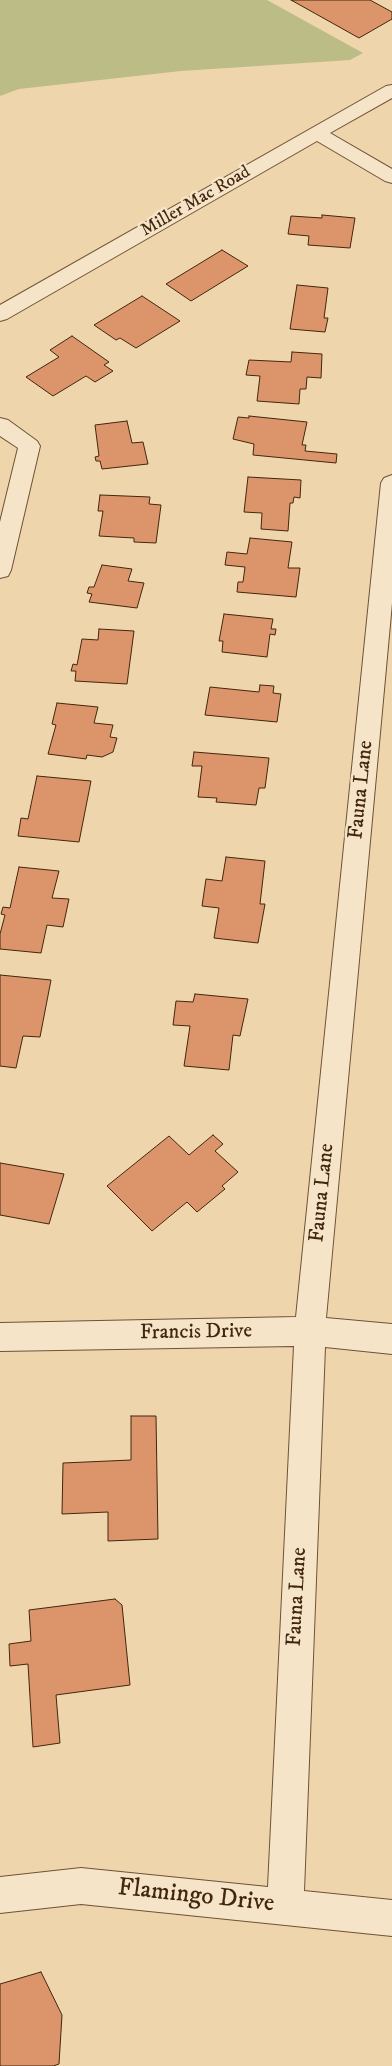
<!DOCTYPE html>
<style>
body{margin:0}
canvas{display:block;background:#efd5ab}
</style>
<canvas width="392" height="2066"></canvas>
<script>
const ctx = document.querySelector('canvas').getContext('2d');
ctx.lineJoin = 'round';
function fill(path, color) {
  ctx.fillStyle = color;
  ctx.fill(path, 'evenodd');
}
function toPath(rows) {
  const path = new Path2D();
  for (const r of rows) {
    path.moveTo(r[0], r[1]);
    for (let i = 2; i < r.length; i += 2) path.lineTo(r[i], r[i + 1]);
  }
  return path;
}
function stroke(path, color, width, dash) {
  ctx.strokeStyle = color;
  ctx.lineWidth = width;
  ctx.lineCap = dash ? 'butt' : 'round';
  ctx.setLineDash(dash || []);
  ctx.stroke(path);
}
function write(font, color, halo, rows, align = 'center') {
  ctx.font = font + ' "IM FELL DW Pica",serif';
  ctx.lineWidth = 5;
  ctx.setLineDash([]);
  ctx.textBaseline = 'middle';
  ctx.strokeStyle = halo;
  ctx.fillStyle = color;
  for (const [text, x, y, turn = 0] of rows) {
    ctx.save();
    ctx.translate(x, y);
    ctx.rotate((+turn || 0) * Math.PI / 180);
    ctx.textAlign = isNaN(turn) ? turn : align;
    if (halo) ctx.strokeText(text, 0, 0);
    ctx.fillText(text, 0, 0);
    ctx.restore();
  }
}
const green = toPath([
 [0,0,267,0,363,53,350,60,181,71,19,89,0,96]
]);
const building = toPath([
 [291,0,370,0,392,12,392,19,359,38,291,0],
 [322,215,355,218,350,248,308,245,309,236,288,234,291,216,322,218,322,215],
 [222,250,248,266,191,301,166,284,222,250],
 [297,285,328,288,324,318,328,318,325,332,290,329,297,285],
 [142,296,180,321,136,348,120,338,116,340,94,325,142,296],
 [72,336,109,362,104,365,113,371,95,382,86,376,53,396,26,377,59,357,50,350,72,336],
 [292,352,322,354,321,378,307,377,306,389,300,389,299,404,257,401,260,376,246,375,249,360,291,362,292,352],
 [249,416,307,422,302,445,306,445,305,451,337,454,336,463,253,455,254,444,233,439,238,417,249,418,249,416],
 [127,421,132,443,143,442,148,464,102,469,100,461,96,461,95,457,99,456,95,425,127,421],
 [248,477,301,480,300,498,294,497,293,503,290,503,288,531,261,529,262,513,244,512,248,477],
 [100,495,150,497,149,504,161,505,156,543,134,542,134,538,99,536,103,511,98,511,100,495],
 [250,538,292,542,288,568,300,568,296,597,237,592,238,582,243,582,245,567,225,565,227,552,247,554,250,538],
 [102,565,132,569,128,581,144,583,137,608,89,602,92,594,87,593,89,587,94,587,102,565],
 [224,614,273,619,271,629,276,629,275,635,270,634,267,657,222,652,223,641,219,641,224,614],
 [99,629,134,631,127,684,75,681,76,671,71,671,73,664,77,665,82,639,98,640,99,629],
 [260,685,274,686,273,693,281,694,277,722,205,715,210,687,259,692,260,685],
 [57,703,98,707,94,723,113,725,110,737,117,738,113,752,102,757,87,755,86,759,48,754,56,725,52,724,57,703],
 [194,752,269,758,265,788,259,788,256,805,216,802,217,798,198,797,202,766,192,766,194,752],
 [37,776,91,781,79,842,18,836,21,818,28,819,37,776],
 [226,857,265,861,260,904,265,904,258,943,214,938,219,908,202,906,206,879,222,881,226,857],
 [19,867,59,871,52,898,69,899,63,927,47,925,41,953,0,949,0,934,5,915,1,914,3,907,10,908,19,867],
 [0,975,51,980,40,1037,23,1036,16,1068,0,1066,0,975],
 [195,994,248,999,240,1036,233,1035,229,1070,184,1066,190,1026,173,1025,176,1001,193,1002,195,994],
 [213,1135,223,1144,215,1151,238,1172,222,1186,225,1189,197,1212,187,1202,152,1231,107,1186,169,1136,189,1155,213,1135],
 [0,1163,64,1174,49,1224,0,1215,0,1163],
 [131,1416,156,1416,158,1539,108,1541,108,1512,62,1514,63,1463,131,1460,131,1416],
 [115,1599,122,1605,130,1685,56,1695,60,1743,33,1747,28,1664,10,1666,9,1644,31,1641,29,1610,115,1599],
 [41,1972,62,2015,59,2064,53,2066,0,2066,0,1984,41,1972]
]);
const minor = toPath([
 [392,85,392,98,330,133,392,169,392,183,385,181,317,141,7,319,0,321,0,305,386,86,392,85],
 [0,418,8,420,37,441,40,446,11,570,8,576,0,578,0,522,18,448,0,436,0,418],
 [392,475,392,603,326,1318,392,1324,392,1354,325,1347,304,1891,392,1900,392,1936,81,1904,0,1913,0,1877,81,1868,268,1887,294,1346,0,1351,0,1323,296,1317,381,483,384,478,392,475]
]);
const farStreetnames = [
 ["Miller Mac Road",196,202,-30]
];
const streetNames = [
 ["Fauna Lane",362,790,-84],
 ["Fauna Lane",323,1193,-84],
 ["Francis Drive",196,1333,-1],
 ["Fauna Lane",298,1597,-87]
];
const nearStreetnames = [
 ["Flamingo Drive",196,1897,6]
];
fill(green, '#bcbc87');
fill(building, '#dc956b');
stroke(building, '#42260f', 1);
stroke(minor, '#6d5236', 2);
fill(minor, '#f5e4c8');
write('18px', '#42260f', '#f5e4c8', farStreetnames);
write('21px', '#42260f', '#f5e4c8', streetNames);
write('25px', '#42260f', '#f5e4c8', nearStreetnames);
</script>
